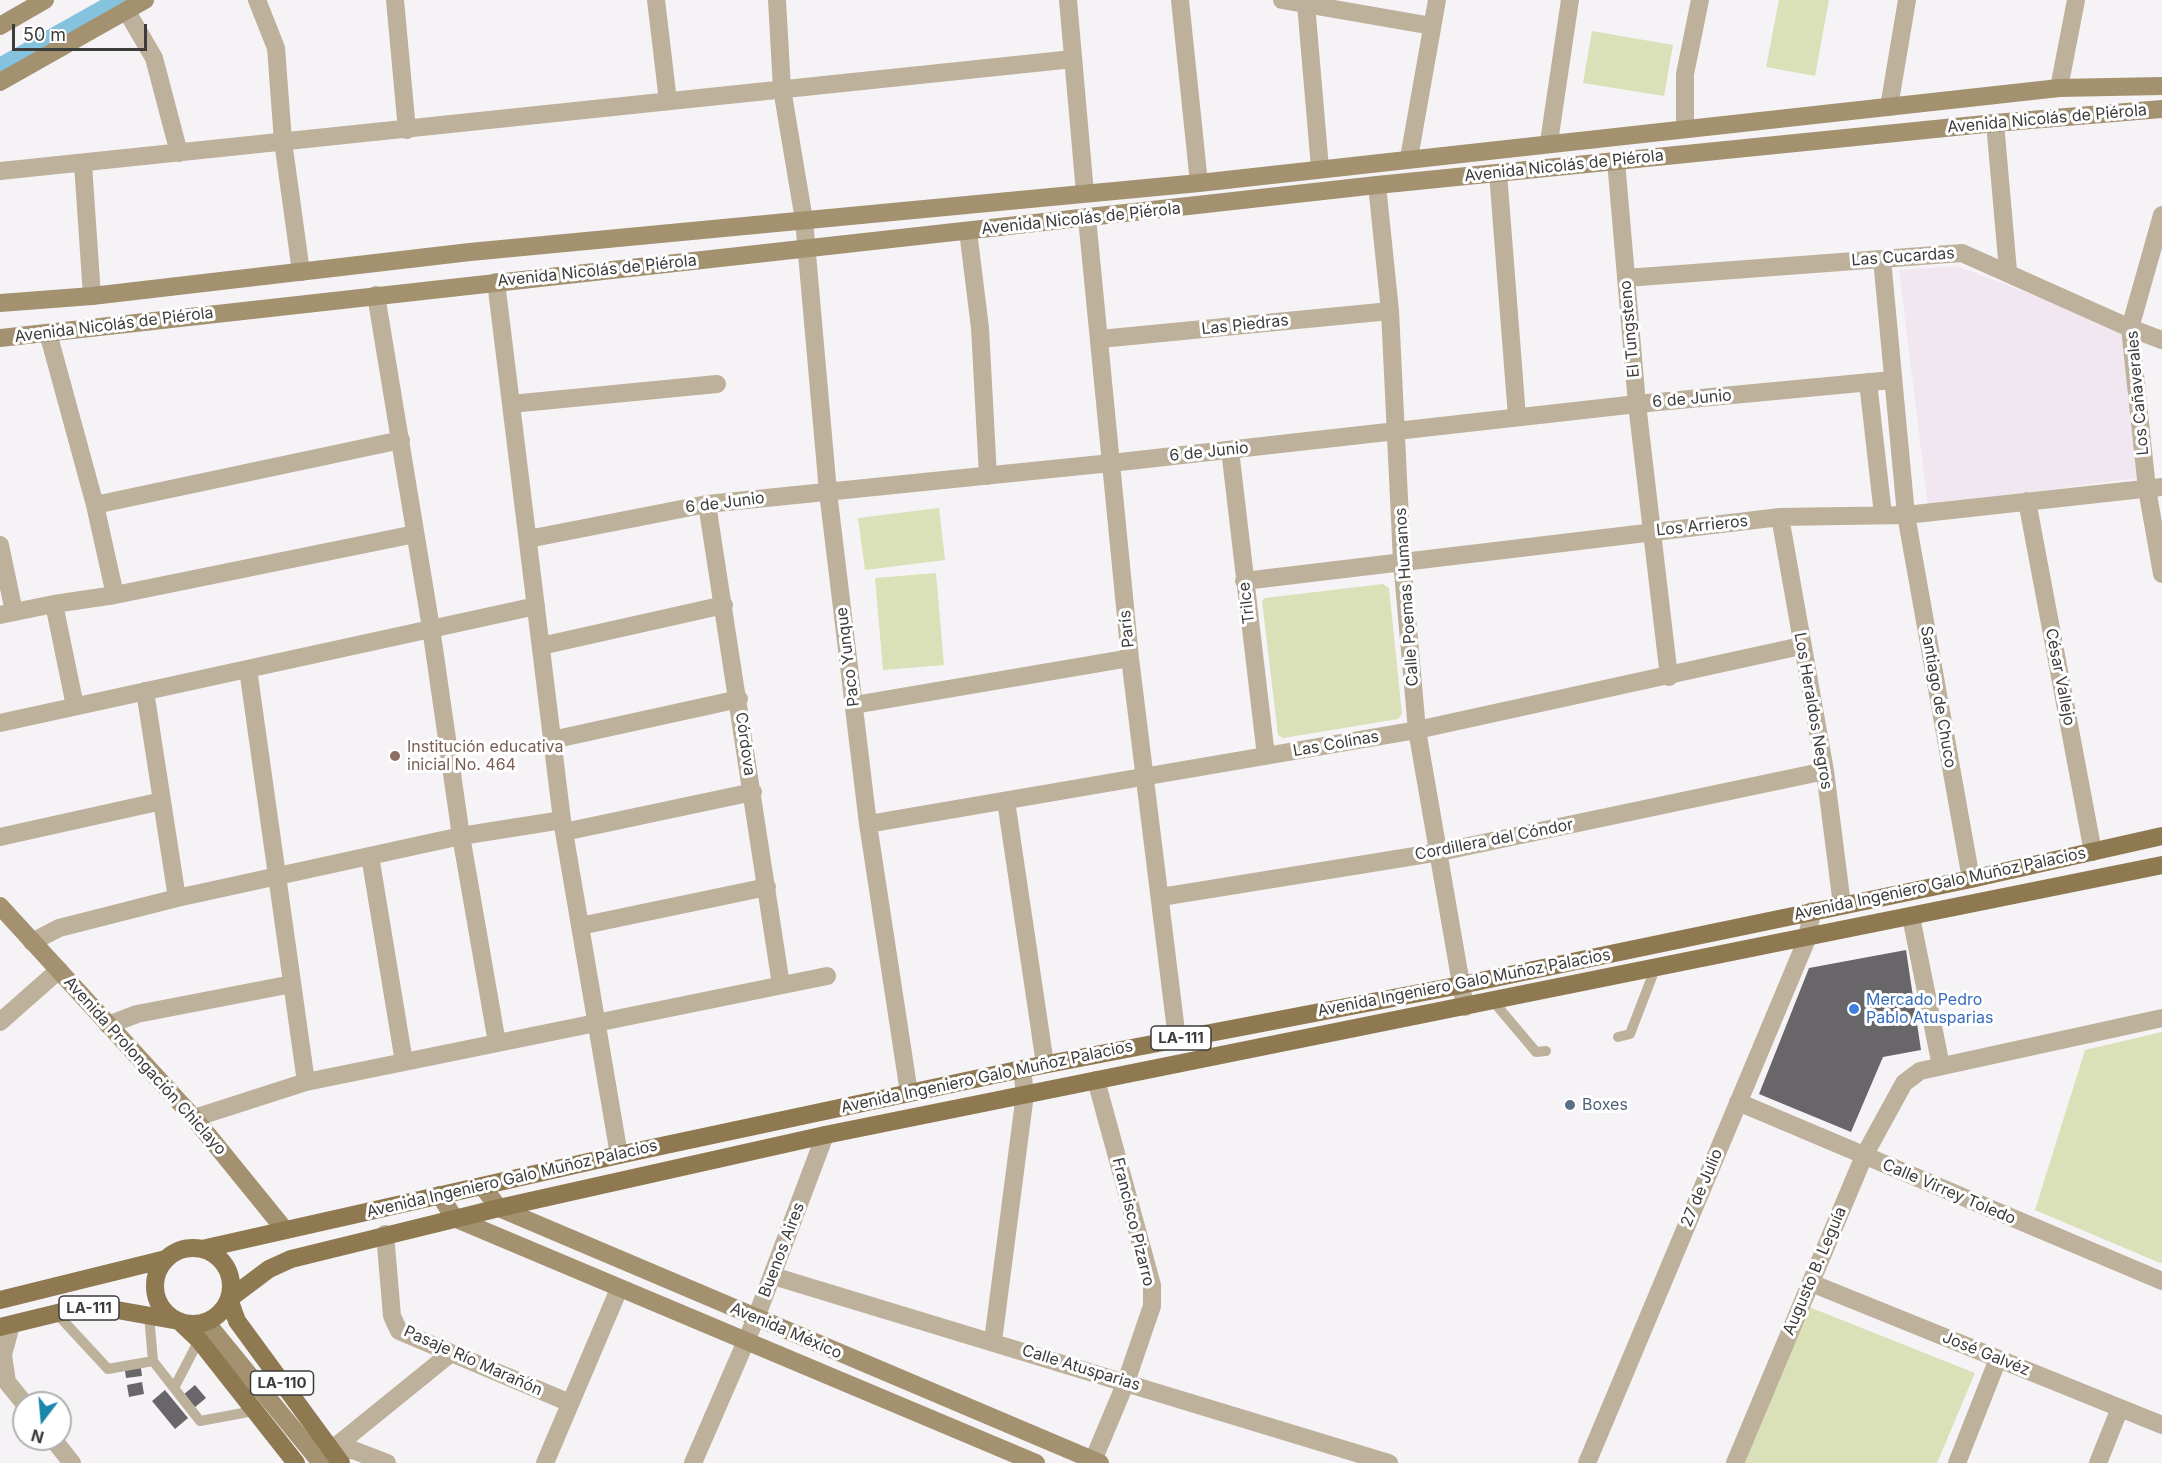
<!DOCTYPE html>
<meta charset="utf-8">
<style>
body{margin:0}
#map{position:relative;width:2162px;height:1463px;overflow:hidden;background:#f6f3f6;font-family:Inter,sans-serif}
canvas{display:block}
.north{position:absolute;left:12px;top:1391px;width:60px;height:60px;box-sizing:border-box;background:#fff;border:2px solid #b1b1b1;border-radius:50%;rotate:196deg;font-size:16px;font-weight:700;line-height:24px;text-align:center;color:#3d3c3d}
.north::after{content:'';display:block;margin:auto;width:21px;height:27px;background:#1c87ae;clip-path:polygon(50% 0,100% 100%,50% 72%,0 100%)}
.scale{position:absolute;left:12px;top:24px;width:135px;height:27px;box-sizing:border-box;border:3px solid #3d3c3d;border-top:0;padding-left:8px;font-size:18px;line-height:21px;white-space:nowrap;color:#3d3c3d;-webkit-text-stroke:4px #fff;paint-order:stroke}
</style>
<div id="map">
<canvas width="2162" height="1463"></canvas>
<div class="north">N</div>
<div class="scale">50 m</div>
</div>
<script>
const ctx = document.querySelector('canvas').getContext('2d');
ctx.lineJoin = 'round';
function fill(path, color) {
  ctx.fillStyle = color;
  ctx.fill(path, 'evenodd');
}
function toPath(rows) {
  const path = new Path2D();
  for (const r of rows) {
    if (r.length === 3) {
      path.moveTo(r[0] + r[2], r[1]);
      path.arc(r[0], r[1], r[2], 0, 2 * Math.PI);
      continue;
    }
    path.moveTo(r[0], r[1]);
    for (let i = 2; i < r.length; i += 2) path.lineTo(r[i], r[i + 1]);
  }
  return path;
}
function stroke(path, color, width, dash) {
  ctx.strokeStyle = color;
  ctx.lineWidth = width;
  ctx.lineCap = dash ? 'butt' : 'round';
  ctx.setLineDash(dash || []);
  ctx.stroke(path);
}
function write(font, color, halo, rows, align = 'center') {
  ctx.font = font + ' Inter,sans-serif';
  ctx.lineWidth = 6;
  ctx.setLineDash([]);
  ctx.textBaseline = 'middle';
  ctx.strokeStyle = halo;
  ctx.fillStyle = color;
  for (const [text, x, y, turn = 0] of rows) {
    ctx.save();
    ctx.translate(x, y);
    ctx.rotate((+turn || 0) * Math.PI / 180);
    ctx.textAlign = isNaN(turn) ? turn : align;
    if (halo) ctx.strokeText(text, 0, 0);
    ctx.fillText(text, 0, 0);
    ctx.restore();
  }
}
const built = toPath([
 [1957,266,2125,330,2144,477,1928,506,1899,270]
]);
const green = toPath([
 [1779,0,1829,0,1815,76,1766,67],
 [1592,31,1673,45,1664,96,1583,83],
 [939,508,945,560,865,570,858,518],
 [936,573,944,665,883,670,875,578],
 [1383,584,1389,588,1402,714,1398,719,1283,738,1278,735,1262,601,1265,598],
 [2162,1032,2162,1262,2160,1263,2035,1210,2085,1050],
 [1809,1307,1975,1373,1937,1463,1742,1463]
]);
const canal = toPath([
 [0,68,121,0]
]);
const building = toPath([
 [1906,950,1921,1050,1883,1057,1851,1132,1759,1094,1809,968],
 [140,1361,142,1376,126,1378,124,1364],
 [142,1382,144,1394,129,1397,127,1385],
 [195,1385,206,1398,194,1408,183,1395],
 [165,1390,188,1418,175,1429,152,1401]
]);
const lane = toPath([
 [1493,1001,1536,1052,1546,1051],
 [1618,1037,1630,1034,1655,969],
 [56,1313,108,1369,153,1361,149,1315],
 [199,1340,174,1388,200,1421,254,1411],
 [153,1361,174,1388]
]);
const street = toPath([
 [257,0,276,48,283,141,301,272],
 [395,0,407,130],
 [656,0,668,101],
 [777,0,782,89,804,220,828,492,868,824,909,1093],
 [1068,0,1085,193],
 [1180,0,1199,183],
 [1282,0,1432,26],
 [1306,4,1320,168],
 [126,10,154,58,179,153],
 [2059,88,2076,0],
 [1889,107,1907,0],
 [1995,123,2008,271],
 [1685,127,1685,74,1700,0],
 [1549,142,1570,0],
 [1409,158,1437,0],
 [1616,161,1637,404,1669,677],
 [83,164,92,296],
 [0,171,1073,59],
 [1498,173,1517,417],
 [1377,185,1390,311,1402,561,1417,730,1465,1007],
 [2162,215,2130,328,2147,489,2162,574],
 [1087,218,1130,658,1177,1039],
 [968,231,980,328,988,476],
 [1882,259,1906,515,1971,879],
 [1626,278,1962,253,2130,328,2162,340],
 [496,282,562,820,619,1155],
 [376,295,431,628,461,836,497,1043],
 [48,333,95,505,115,595],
 [1100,339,1390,311],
 [1868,382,1883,515],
 [511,404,717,384],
 [1230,450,1266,756],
 [2027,501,2093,852],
 [707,504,781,985],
 [95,505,401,440],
 [1780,517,1825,771,1842,905],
 [528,539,707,504,1111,463,1637,404,1892,380],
 [0,545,14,612],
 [1244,581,1780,517,1906,515,2162,487],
 [54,604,75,706],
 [0,615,54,604,115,595,415,534],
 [541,646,724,605],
 [248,669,306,1082],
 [145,691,177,898],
 [854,705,1130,658],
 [0,723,536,606],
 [552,740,739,699],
 [1006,801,1045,1064],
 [868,824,1417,730,1801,646],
 [564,832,753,792],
 [0,837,162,801],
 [370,856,404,1062],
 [1161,897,1440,852,1825,771],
 [1911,917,1941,1066],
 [580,926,767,887],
 [32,942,59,928,177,898,461,836,562,820],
 [0,1022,59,970],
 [108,1025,137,1014,292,984],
 [1738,1102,2162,1281],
 [194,1118,306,1082,827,976],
 [385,1234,392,1316,399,1331,570,1403],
 [773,1276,1389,1463],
 [1811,1283,2162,1425],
 [11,1325,3,1355,7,1382,24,1403],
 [993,1341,1025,1094,1022,1069],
 [53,1439,72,1463],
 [330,1451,451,1353],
 [330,1451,353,1450,387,1463],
 [545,1463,619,1289],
 [693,1463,756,1318,825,1135],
 [1092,1463,1126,1382,1152,1306,1152,1285,1096,1080],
 [1587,1463,1807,939,1812,911],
 [1735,1463,1864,1156,1904,1083,1920,1071,2162,1018],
 [1957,1463,1998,1359],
 [2098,1463,2120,1408]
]);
const secondary = toPath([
 [0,26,45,0],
 [0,82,145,0],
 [0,303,92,296,470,252,1199,183,2059,88,2162,86],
 [0,338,1377,185,1995,123,2162,109],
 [0,906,194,1118,285,1230],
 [482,1186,499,1208,1100,1463],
 [440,1195,454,1218,1036,1463],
 [206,1322,321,1463]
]);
const primary = toPath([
 [193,1286,38],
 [202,1249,619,1155,1022,1069,1461,985,1971,879,2162,836],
 [0,1300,166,1259],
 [0,1327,74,1309,100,1307,179,1321,199,1340,296,1463],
 [341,1463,237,1321,229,1299,269,1269,291,1259,499,1208,825,1135,2162,865]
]);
const markers = [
 [395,756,6,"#8d6e63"],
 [1854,1009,6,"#3f7fe0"],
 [1570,1105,6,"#5c6f8a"]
];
const shields = [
 [1181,1038,60],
 [89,1308,60],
 [282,1383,63]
];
const shieldNames = [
 ["LA-111",1181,1038],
 ["LA-111",89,1308],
 ["LA-110",282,1383]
];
const streetNames = [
 ["Avenida Nicolás de Piérola",2047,119,-5],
 ["Avenida Nicolás de Piérola",1564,166,-6],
 ["Avenida Nicolás de Piérola",1081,219,-6],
 ["Las Cucardas",1903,257,-4],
 ["Avenida Nicolás de Piérola",597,271,-6],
 ["Avenida Nicolás de Piérola",114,325,-7],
 ["Las Piedras",1245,325,-6],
 ["El Tungsteno",1630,329,-95],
 ["Los Cañaverales",2138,393,-95],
 ["6 de Junio",1692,399,-5],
 ["6 de Junio",1209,452,-6],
 ["6 de Junio",725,503,-7],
 ["Los Arrieros",1702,526,-6],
 ["Calle Poemas Humanos",1407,597,-94],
 ["Trilce",1247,603,-97],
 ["París",1127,629,-96],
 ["Paco Yunque",848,657,-97],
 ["César Vallejo",2060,677,79],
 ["Santiago de Chuco",1938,697,80],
 ["Los Heraldos Negros",1813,711,80],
 ["Córdova",745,744,82],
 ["Las Colinas",1336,744,-10],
 ["Cordillera del Cóndor",1494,840,-11],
 ["Avenida Ingeniero Galo Muñoz Palacios",1940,884,-12],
 ["Avenida Ingeniero Galo Muñoz Palacios",1464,983,-11],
 ["Avenida Prolongación Chiclayo",145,1066,48],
 ["Avenida Ingeniero Galo Muñoz Palacios",987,1077,-12],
 ["Avenida Ingeniero Galo Muñoz Palacios",512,1179,-13],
 ["27 de Julio",1702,1188,-67],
 ["Calle Virrey Toledo",1949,1192,23],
 ["Francisco Pizarro",1133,1222,76],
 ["Buenos Aires",782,1250,-69],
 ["Augusto B. Leguía",1815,1271,-67],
 ["Avenida México",786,1331,23],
 ["José Galvéz",1986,1354,22],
 ["Pasaje Río Marañón",473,1361,24],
 ["Calle Atusparias",1081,1368,17]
];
const educationNames = [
 ["Institución educativa",407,747],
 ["inicial No. 464",407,765]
];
const shopNames = [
 ["Mercado Pedro",1866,1000],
 ["Pablo Atusparias",1866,1018]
];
const serviceNames = [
 ["Boxes",1582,1105]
];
fill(built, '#f0e7f1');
fill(green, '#dae0b7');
stroke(canal, '#85c2dd', 20);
fill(building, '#696669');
stroke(lane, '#beb19c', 10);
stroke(street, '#beb19c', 18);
stroke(secondary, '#a39170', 18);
stroke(primary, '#8f7951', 18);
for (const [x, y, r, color] of markers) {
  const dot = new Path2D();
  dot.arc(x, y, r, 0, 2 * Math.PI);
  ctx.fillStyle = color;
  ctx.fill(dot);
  stroke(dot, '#fff', 2);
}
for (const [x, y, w] of shields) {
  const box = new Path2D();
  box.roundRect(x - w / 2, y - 12, w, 24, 4.5);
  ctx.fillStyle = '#fff';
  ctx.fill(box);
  stroke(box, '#3d3c3d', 1.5);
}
write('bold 15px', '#3d3c3d', null, shieldNames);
write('16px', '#3d3c3d', '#fff', streetNames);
write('16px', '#785e54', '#fff', educationNames, 'left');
write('16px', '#366cbe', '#fff', shopNames, 'left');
write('16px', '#4e5e75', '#fff', serviceNames, 'left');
</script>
